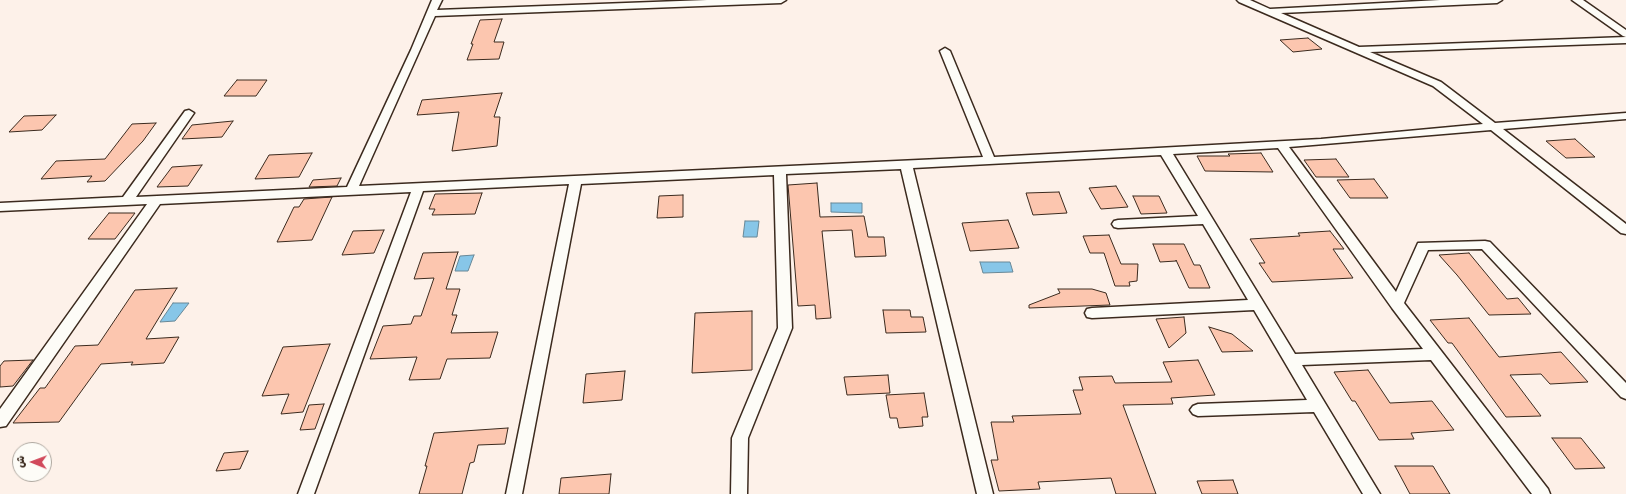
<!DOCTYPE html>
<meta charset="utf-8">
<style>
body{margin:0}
#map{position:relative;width:1626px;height:494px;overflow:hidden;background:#fdf1e9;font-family:Kalam,"Playpen Sans Arabic",sans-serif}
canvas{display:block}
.north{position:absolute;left:12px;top:442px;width:40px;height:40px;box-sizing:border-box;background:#fdfcf7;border:1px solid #afa8a0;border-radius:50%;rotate:271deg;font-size:11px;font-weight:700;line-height:16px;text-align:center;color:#3b2a1e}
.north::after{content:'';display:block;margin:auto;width:14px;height:18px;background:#d1495b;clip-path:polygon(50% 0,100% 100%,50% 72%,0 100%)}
</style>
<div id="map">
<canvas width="1626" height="494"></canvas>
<div class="north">ش</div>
</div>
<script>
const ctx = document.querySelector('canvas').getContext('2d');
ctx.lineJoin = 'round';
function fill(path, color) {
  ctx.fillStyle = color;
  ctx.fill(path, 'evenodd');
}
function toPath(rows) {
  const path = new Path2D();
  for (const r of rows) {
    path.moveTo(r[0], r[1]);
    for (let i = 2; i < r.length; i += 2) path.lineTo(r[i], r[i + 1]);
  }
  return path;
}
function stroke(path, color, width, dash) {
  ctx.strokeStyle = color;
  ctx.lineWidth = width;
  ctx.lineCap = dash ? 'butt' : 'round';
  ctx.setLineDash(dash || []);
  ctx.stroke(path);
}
const water = toPath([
 [831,203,862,203,862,213,831,212,831,203],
 [745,221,759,221,757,237,743,237,745,221],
 [474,255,468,271,455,271,460,256,474,255],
 [980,262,1010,262,1013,272,983,273,980,262],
 [173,303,189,303,175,321,160,322,173,303]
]);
const building = toPath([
 [502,19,494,42,504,42,499,59,467,60,473,44,471,44,480,20,502,19],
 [1308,38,1322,49,1293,52,1280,40,1308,38],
 [237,80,267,80,256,96,224,96,237,80],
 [502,93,494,117,500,117,497,146,452,151,459,112,417,115,422,100,502,93],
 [56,115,42,130,9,132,24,116,56,115],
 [233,121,222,137,182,139,192,125,233,121],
 [156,123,143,141,105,181,87,182,92,176,41,179,56,161,105,159,132,124,156,123],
 [1575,139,1595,157,1566,158,1546,141,1575,139],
 [312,153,299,177,255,179,269,155,312,153],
 [1261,153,1273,172,1205,171,1197,156,1230,156,1228,154,1261,153],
 [1336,159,1349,177,1316,177,1304,160,1336,159],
 [202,165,188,186,157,187,172,167,202,165],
 [341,178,337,186,309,187,313,180,341,178],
 [1374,179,1388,198,1350,198,1337,180,1374,179],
 [817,183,820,217,864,216,868,237,884,237,886,256,855,257,852,230,822,231,831,318,816,319,815,305,798,306,788,185,817,183],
 [1116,186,1128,207,1101,209,1089,188,1116,186],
 [1059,192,1067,213,1033,215,1026,193,1059,192],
 [482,193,475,214,432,215,435,209,429,209,435,194,482,193],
 [683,195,683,217,657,218,659,196,683,195],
 [1133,196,1159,196,1167,213,1141,214,1133,196],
 [332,197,312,240,277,242,294,207,299,207,304,199,332,197],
 [109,213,135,213,115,239,88,239,109,213],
 [1008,220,1019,248,970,251,962,223,1008,220],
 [384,230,374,253,342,255,353,231,384,230],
 [1330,231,1344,249,1333,249,1353,278,1272,282,1259,263,1265,263,1250,239,1300,236,1298,233,1330,231],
 [1109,235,1121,264,1138,264,1137,281,1129,282,1130,286,1115,286,1104,253,1090,253,1083,236,1109,235],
 [1153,244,1184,244,1194,265,1200,265,1210,288,1189,288,1176,260,1176,261,1160,262,1153,244],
 [458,252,446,289,460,289,452,315,457,315,451,333,498,332,490,358,447,359,440,379,409,380,417,357,370,359,383,326,411,324,414,316,421,316,434,278,414,279,423,253,458,252],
 [1469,253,1507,299,1518,298,1531,314,1489,315,1457,275,1439,255,1469,253],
 [177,288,146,339,179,337,164,363,131,365,133,362,101,364,59,422,13,423,40,388,45,388,75,346,98,345,135,290,177,288],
 [1058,289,1092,289,1106,293,1110,305,1029,308,1029,305,1060,293,1058,289],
 [883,310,910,310,911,317,923,317,926,332,886,333,883,310],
 [752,311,752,370,692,373,695,313,752,311],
 [1184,317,1186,333,1169,348,1156,319,1184,317],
 [1469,318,1499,357,1561,352,1588,382,1550,384,1541,374,1510,375,1541,416,1506,417,1452,343,1448,343,1430,320,1469,318],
 [1209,327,1232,334,1253,351,1222,352,1209,327],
 [330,344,303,412,281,414,289,394,262,396,283,347,330,344],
 [33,360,13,386,0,387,0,366,4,361,33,360],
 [1198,360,1215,395,1171,398,1173,404,1123,405,1156,494,1116,494,1111,478,1038,482,1040,489,999,491,991,460,998,460,991,422,1014,422,1012,416,1081,414,1073,390,1083,390,1079,377,1112,376,1115,383,1172,382,1163,362,1198,360],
 [1368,370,1390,403,1432,401,1454,430,1411,433,1414,439,1379,440,1355,401,1352,401,1334,372,1368,370],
 [625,371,622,400,583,403,586,374,625,371],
 [888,375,890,393,847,395,844,377,888,375],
 [924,393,928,417,922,417,923,426,899,428,897,418,890,418,886,395,924,393],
 [324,404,315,429,300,430,309,405,324,404],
 [508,428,505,444,478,445,474,462,470,463,462,494,419,494,427,466,425,466,434,433,508,428],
 [1552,438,1581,438,1605,468,1575,469,1552,438],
 [248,451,240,469,216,471,224,453,248,451],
 [1395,466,1433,466,1450,494,1410,494,1395,466],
 [611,474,609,494,559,494,561,478,611,474],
 [1233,480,1238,494,1202,494,1197,481,1233,480]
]);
const street = toPath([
 [432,0,442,0,437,10,707,0,786,0,781,3,435,16,359,186,983,157,940,51,945,48,950,51,994,157,1321,139,1483,124,1433,86,1239,2,1237,0,1250,0,1270,9,1440,0,1502,0,1497,3,1281,13,1359,47,1626,37,1626,43,1370,52,1441,82,1495,123,1626,113,1626,119,1503,129,1626,224,1626,234,1621,233,1491,130,1289,147,1396,292,1418,243,1485,241,1490,242,1626,383,1626,399,1621,397,1482,249,1428,250,1404,303,1548,489,1550,494,1532,494,1431,360,1302,365,1380,494,1363,494,1314,412,1198,416,1193,414,1190,410,1193,406,1198,404,1307,400,1254,310,1092,318,1087,317,1085,313,1087,309,1092,308,1248,300,1203,224,1118,228,1114,227,1112,224,1114,221,1118,220,1198,216,1161,155,913,168,993,494,977,494,901,169,786,174,792,328,748,438,747,494,731,494,732,438,778,328,774,175,581,184,522,494,506,494,569,184,423,191,314,494,298,494,411,192,160,204,6,426,0,427,0,409,147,204,0,211,0,203,123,197,185,111,189,110,194,113,136,197,347,187,411,50,432,0],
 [1278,148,1392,308,1423,349,1295,354,1173,154,1278,148],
 [1572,0,1583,0,1626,30,1626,37,1623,36,1572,0]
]);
fill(water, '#87c6e8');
stroke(water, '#698897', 1);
fill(building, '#fcc6af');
stroke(building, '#3b2a1e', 1);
stroke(street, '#3b2a1e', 3);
fill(street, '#fdfcf7');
</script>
